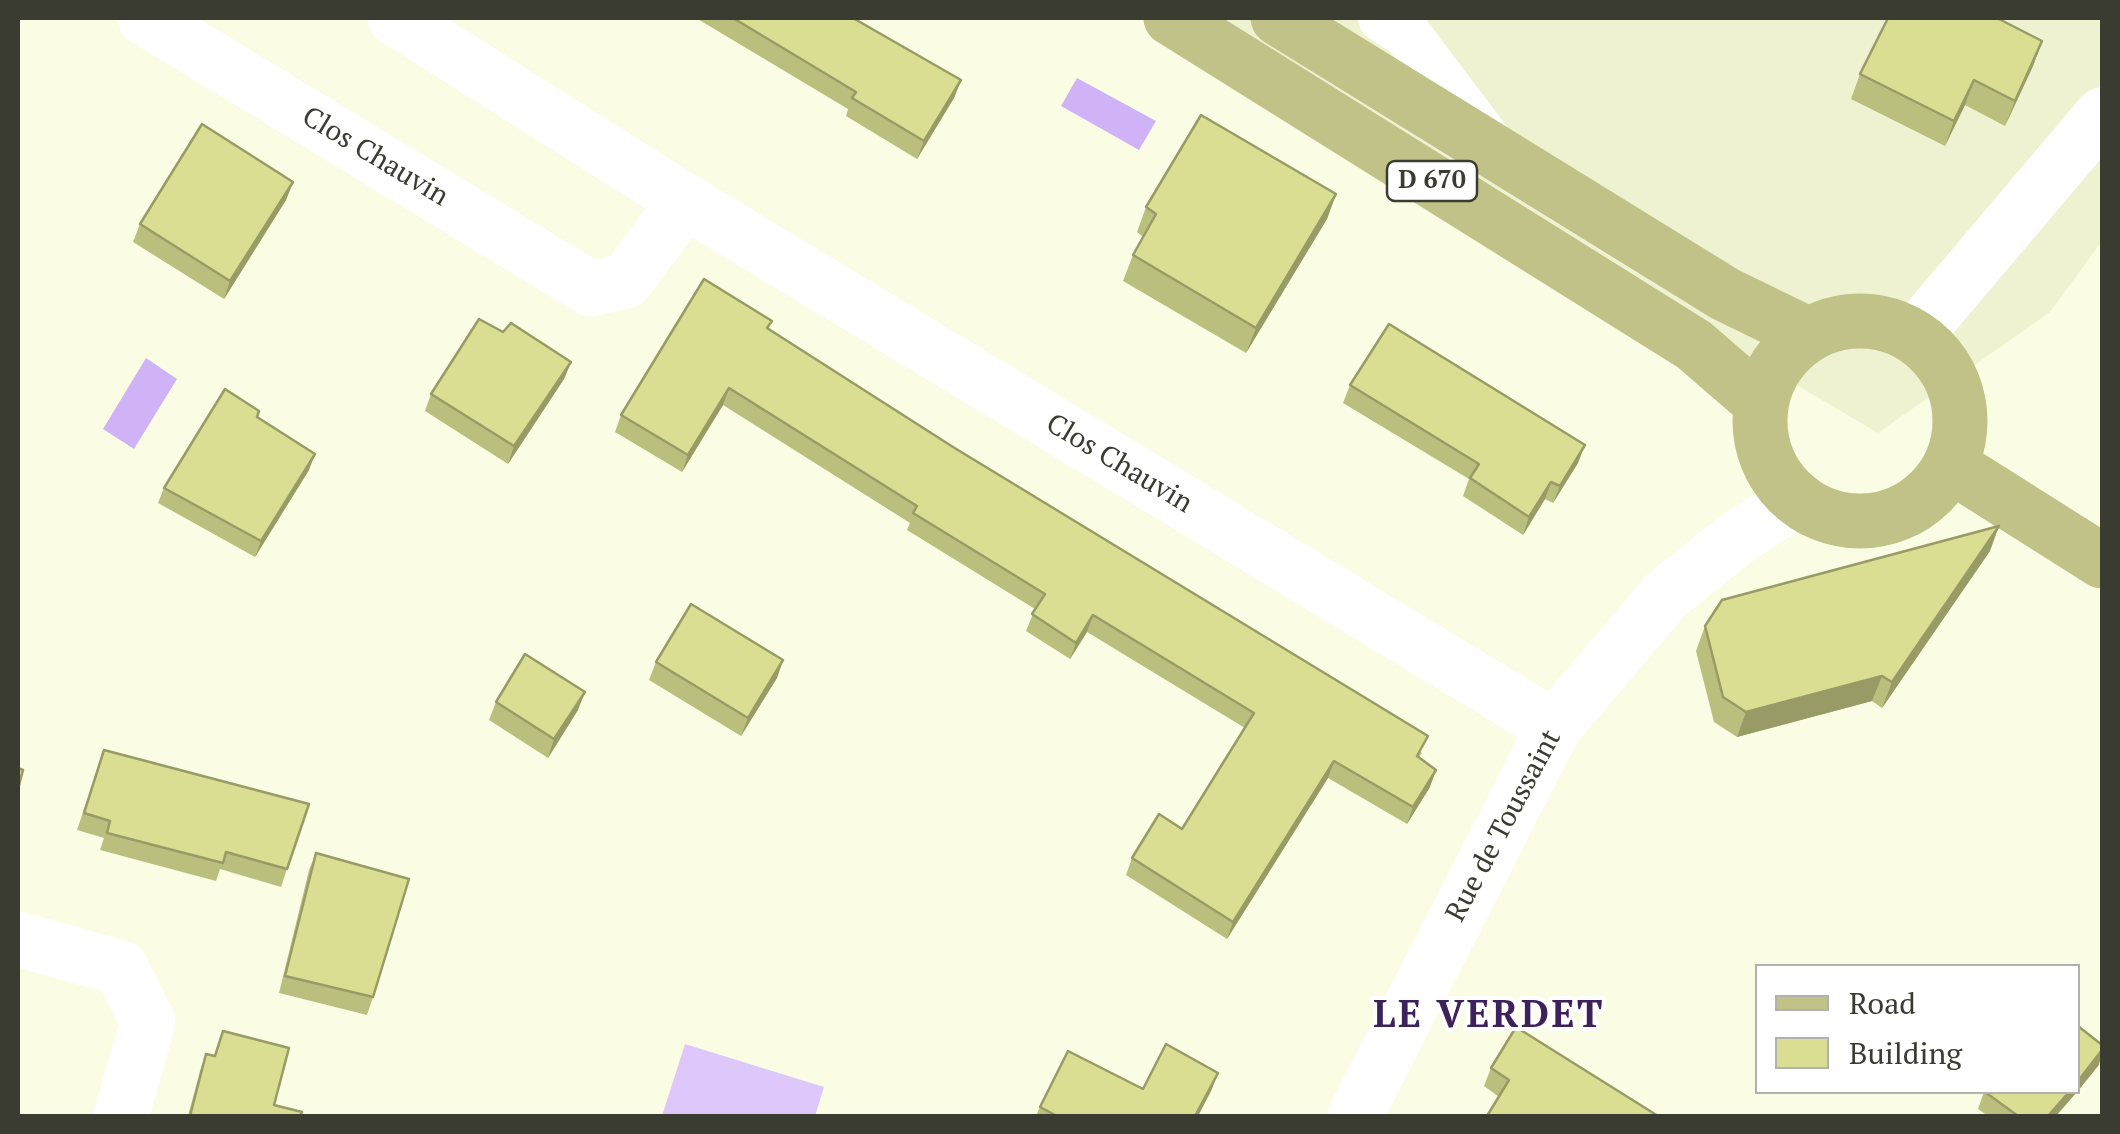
<!DOCTYPE html>
<style>
body{margin:0}
#map{position:relative;width:2120px;height:1134px;overflow:hidden;background:#fafde3;font-family:"PT Serif",serif}
canvas{display:block}
.frame{position:absolute;inset:0;border:20px solid #3b3c31;pointer-events:none}
.legend{position:absolute;left:1755px;top:964px;width:325px;height:130px;box-sizing:border-box;background:#fff;border:2px solid #b1b1ad;margin:0;padding:12px 18px;list-style:none;font-size:30px;color:#3b3c31}
.legend li{display:flex;align-items:center;gap:20px;height:50px}
.legend b{width:50px;border:2px solid #b1b1ad}
</style>
<div id="map">
<canvas width="2120" height="1134"></canvas>
<div class="frame"></div>
<ul class="legend">
<li><b style="height:12px;background:#c0c288"></b>Road</li>
<li><b style="height:28px;background:#dade92"></b>Building</li>
</ul>
</div>
<script>
const ctx = document.querySelector('canvas').getContext('2d');
ctx.lineJoin = 'round';
function fill(path, color) {
  ctx.fillStyle = color;
  ctx.fill(path, 'evenodd');
}
function toPath(rows) {
  const path = new Path2D();
  for (const r of rows) {
    if (r.length === 3) {
      path.moveTo(r[0] + r[2], r[1]);
      path.arc(r[0], r[1], r[2], 0, 2 * Math.PI);
      continue;
    }
    path.moveTo(r[0], r[1]);
    for (let i = 2; i < r.length; i += 2) path.lineTo(r[i], r[i + 1]);
  }
  return path;
}
function stroke(path, color, width, dash) {
  ctx.strokeStyle = color;
  ctx.lineWidth = width;
  ctx.lineCap = dash ? 'butt' : 'round';
  ctx.setLineDash(dash || []);
  ctx.stroke(path);
}
function write(font, color, halo, rows, align = 'center') {
  ctx.font = font + ' "PT Serif",serif';
  ctx.lineWidth = 8;
  ctx.setLineDash([]);
  ctx.textBaseline = 'middle';
  ctx.strokeStyle = halo;
  ctx.fillStyle = color;
  for (const [text, x, y, turn = 0] of rows) {
    ctx.save();
    ctx.translate(x, y);
    ctx.rotate((+turn || 0) * Math.PI / 180);
    ctx.textAlign = isNaN(turn) ? turn : align;
    if (halo) ctx.strokeText(text, 0, 0);
    ctx.fillText(text, 0, 0);
    ctx.restore();
  }
}
const built = toPath([
 [1172,18,2102,18,2102,241,2050,312,1878,433]
]);
const green = toPath([
 [685,1044,824,1087,815,1116,662,1116]
]);
const water = toPath([
 [1077,78,1156,121,1139,150,1061,106],
 [146,358,177,379,134,449,103,429]
]);
const pedestrian = toPath([
 [1382,18,1407,34,1493,148]
]);
const minor = toPath([
 [145,18,591,289,626,281,685,201],
 [395,18,685,201,1554,727],
 [18,939,121,968,148,1022,121,1116]
]);
const tertiary = toPath([
 [1355,1116,1554,727,1666,595,1736,539,1797,499]
]);
const secondary = toPath([
 [1914,337,2102,115]
]);
const primary = toPath([
 [1171,18,1694,345,1761,403],
 [1278,18,1725,294,1809,335],
 [1860,421,100],
 [1950,465,2102,561]
]);
const wall = toPath([
 [696,18,853,18,961,80,954,98,917,159,846,116,848,109],
 [2042,41,2033,66,2005,126,1965,105,1945,146,1851,99,1860,74],
 [293,182,286,200,224,299,133,242,140,224],
 [1336,194,1327,219,1246,353,1123,281,1133,255,1143,237,1137,232,1146,207],
 [769,329,1422,753,1419,757,1430,787,1407,824,1328,778,1227,939,1126,875,1132,858,1182,829,1245,728,1087,632,1070,659,1026,631,1035,609,907,530,910,523,723,405,682,472,615,432,621,415],
 [571,362,564,379,508,464,425,411,431,394],
 [1350,385,1578,463,1553,503,1545,499,1523,535,1463,496,1469,479,1343,403],
 [257,417,309,470,255,557,158,503,164,488],
 [1990,551,1882,708,1872,701,1737,737,1714,722,1696,651,1705,626],
 [783,660,777,678,741,736,649,680,656,662],
 [496,702,578,710,548,758,489,720],
 [104,750,287,869,281,887,220,869,216,881,100,850,104,838,77,830],
 [316,853,373,997,367,1015,279,993,309,870],
 [223,1031,274,1105,300,1116,188,1116,200,1071,206,1054,214,1056],
 [1491,1068,1658,1116,1499,1097,1484,1086],
 [1218,1073,1211,1091,1198,1116,1036,1116,1040,1107],
 [1984,1092,2056,1116,1988,1116,1978,1109]
]);
const shadedWall = toPath([
 [2042,41,2033,66,2005,126,2015,101],
 [961,80,954,98,917,159,924,141],
 [1974,80,1965,105,1945,146,1954,121],
 [293,182,286,200,224,299,230,281],
 [1336,194,1327,219,1246,353,1256,328],
 [571,362,564,379,508,464,514,446],
 [729,388,723,405,682,472,688,455],
 [1585,445,1578,463,1553,503,1560,486],
 [315,454,309,470,255,557,261,541],
 [1551,482,1545,499,1523,535,1529,517],
 [1999,526,1990,551,1882,708,1892,682],
 [1093,615,1087,632,1070,659,1076,643],
 [783,660,777,678,741,736,748,718],
 [1882,676,1872,701,1737,737,1746,712],
 [585,692,578,710,548,758,554,739],
 [1334,761,1328,778,1227,939,1233,922],
 [1436,770,1430,787,1407,824,1413,807],
 [2102,1050,2099,1065,2078,1091,2078,1081],
 [1218,1073,1211,1091,1198,1116,1195,1116],
 [2069,1092,2077,1092,2056,1116,2048,1116]
]);
const building = toPath([
 [733,18,853,18,961,80,924,141,852,98,856,92,733,18],
 [1888,18,1997,18,2042,41,2015,101,1974,80,1954,121,1860,74,1888,18],
 [1201,115,1336,194,1256,328,1133,255,1156,214,1146,207,1201,115],
 [202,124,293,182,230,281,140,224,202,124],
 [704,279,772,321,767,328,953,447,1428,736,1417,756,1436,770,1413,807,1334,761,1233,922,1132,858,1159,814,1182,829,1254,713,1093,615,1076,643,1032,614,1045,594,913,513,917,506,729,388,688,455,621,415,704,279],
 [479,319,503,332,511,323,571,362,514,446,431,394,479,319],
 [1389,324,1585,445,1560,486,1551,482,1529,517,1470,478,1479,464,1350,385,1389,324],
 [225,389,259,411,257,417,315,454,261,541,164,488,225,389],
 [1999,526,1892,682,1882,676,1746,712,1723,697,1705,626,1722,600,1999,526],
 [691,604,783,660,748,718,656,662,691,604],
 [525,654,585,692,554,739,496,702,525,654],
 [104,750,309,804,287,869,226,852,223,863,107,833,110,821,84,813,104,750],
 [18,768,23,770,18,789,18,768],
 [316,853,409,879,373,997,285,976,316,853],
 [2078,1026,2102,1045,2102,1050,2078,1081,2078,1026],
 [1516,1027,1658,1116,1487,1116,1509,1080,1491,1068,1516,1027],
 [223,1031,289,1048,274,1105,302,1112,300,1116,190,1116,206,1054,215,1056,223,1031],
 [1166,1044,1218,1073,1195,1116,1057,1116,1040,1107,1068,1051,1143,1089,1166,1044],
 [1985,1092,2069,1092,2048,1116,2018,1116,1985,1092]
]);
const shields = [
 [1432,181,90]
];
const shieldNames = [
 ["D 670",1432,181]
];
const streetNames = [
 ["Clos Chauvin",375,157,31],
 ["Clos Chauvin",1119,464,31],
 ["Rue de Toussaint",1504,826,-62]
];
const districtNames = [
 ["LE VERDET",1489,1016]
];
fill(built, '#eff2d1');
fill(green, '#ddc7fb');
fill(water, '#d0b3f7');
stroke(pedestrian, '#fff', 48);
stroke(minor, '#fff', 55);
stroke(tertiary, '#fff', 55);
stroke(secondary, '#fff', 55);
stroke(primary, '#c0c288', 55);
fill(wall, '#bbbf7e');
fill(shadedWall, '#999b66');
fill(building, '#dade92');
stroke(building, '#999b66', 2.5);
for (const [x, y, w] of shields) {
  const box = new Path2D();
  box.roundRect(x - w / 2, y - 20, w, 40, 8);
  ctx.fillStyle = '#fff';
  ctx.fill(box);
  stroke(box, '#3b3c31', 2.5);
}
write('bold 25px', '#3b3c31', null, shieldNames);
write('28px', '#3b3c31', '#fff', streetNames);
ctx.letterSpacing = '2.5px';
write('bold 38px', '#3d215a', '#fff', districtNames);
ctx.letterSpacing = '0px';
</script>
